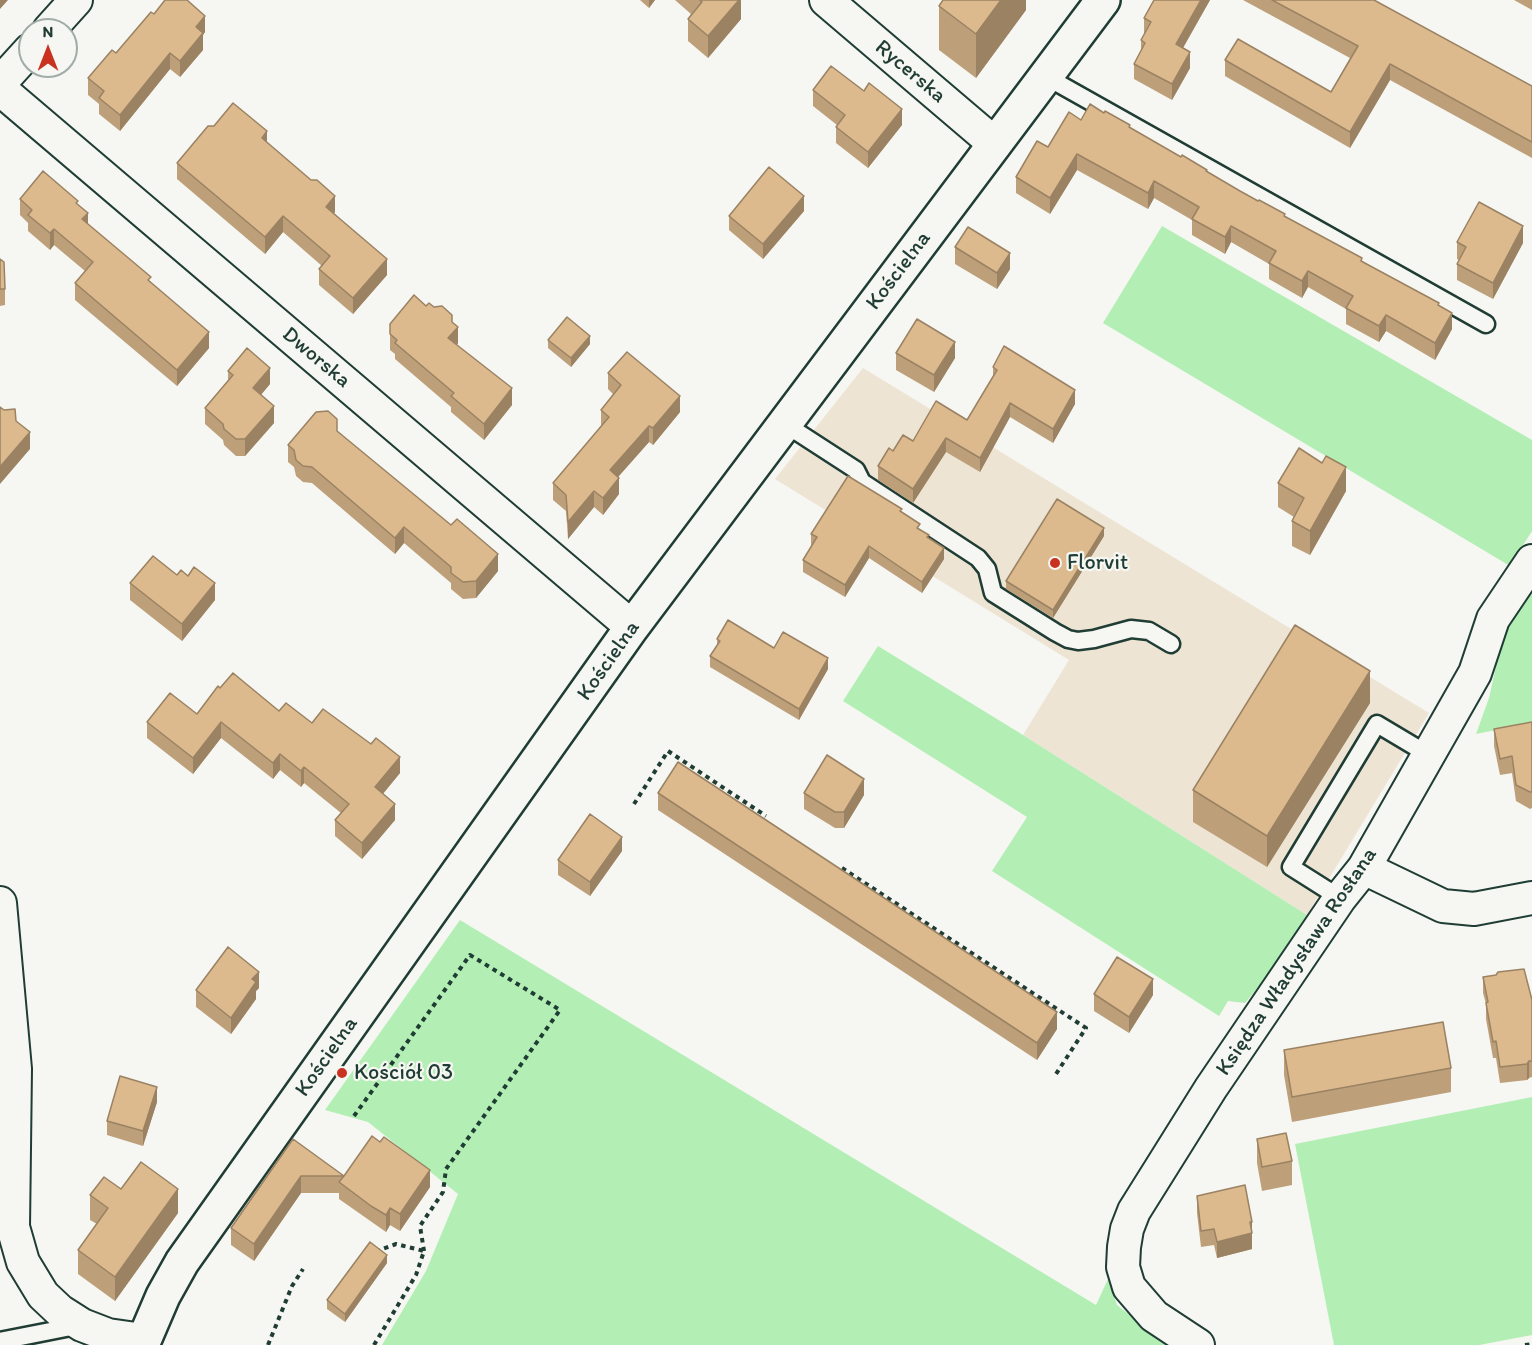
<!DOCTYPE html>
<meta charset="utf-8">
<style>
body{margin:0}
#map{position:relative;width:1532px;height:1345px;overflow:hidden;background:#f6f6f2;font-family:Itim,sans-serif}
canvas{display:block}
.north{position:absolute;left:18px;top:18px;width:60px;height:60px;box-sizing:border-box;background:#f6f6f2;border:2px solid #a0aca6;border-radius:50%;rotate:0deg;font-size:16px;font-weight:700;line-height:24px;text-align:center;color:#1f3d34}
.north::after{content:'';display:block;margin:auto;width:21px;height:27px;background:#c8321e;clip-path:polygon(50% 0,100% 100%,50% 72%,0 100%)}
</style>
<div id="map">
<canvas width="1532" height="1345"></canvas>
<div class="north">N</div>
</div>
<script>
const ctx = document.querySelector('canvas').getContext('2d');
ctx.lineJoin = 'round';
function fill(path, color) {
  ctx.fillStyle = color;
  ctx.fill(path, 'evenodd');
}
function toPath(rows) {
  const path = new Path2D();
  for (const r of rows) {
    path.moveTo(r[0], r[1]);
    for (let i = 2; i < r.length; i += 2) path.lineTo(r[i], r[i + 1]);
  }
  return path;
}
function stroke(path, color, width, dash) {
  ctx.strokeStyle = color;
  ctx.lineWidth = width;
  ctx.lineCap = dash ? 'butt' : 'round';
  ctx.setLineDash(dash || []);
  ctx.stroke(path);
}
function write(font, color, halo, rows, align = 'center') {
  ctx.font = font + ' Itim,sans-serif';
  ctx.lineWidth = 4.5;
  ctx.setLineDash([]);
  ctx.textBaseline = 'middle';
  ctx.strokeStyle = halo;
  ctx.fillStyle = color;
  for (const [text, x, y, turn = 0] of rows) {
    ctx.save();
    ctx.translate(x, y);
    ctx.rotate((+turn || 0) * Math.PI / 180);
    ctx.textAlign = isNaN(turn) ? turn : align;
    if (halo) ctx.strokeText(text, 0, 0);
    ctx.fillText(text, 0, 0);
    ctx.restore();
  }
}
const built = toPath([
 [863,368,1429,713,1307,915,1023,735,1069,660,775,479]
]);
const green = toPath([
 [1162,226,1532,440,1532,531,1510,566,1103,323],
 [1532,588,1532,723,1476,734,1489,698,1505,626],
 [878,646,1023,735,1307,915,1270,973,1245,1003,1228,1001,1219,1016,992,871,1027,817,843,701],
 [460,920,1096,1305,1108,1279,1117,1305,1168,1345,382,1345,426,1271,458,1194,368,1122,325,1110],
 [1532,1097,1532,1335,1479,1345,1334,1345,1295,1144]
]);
const path = toPath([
 [634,804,668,751,766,816],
 [842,868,1086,1028,1054,1077],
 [354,1116,470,955,560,1010,446,1169,443,1192,420,1226,424,1251],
 [268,1345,292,1286,303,1269],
 [374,1345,416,1275,424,1251,396,1244,377,1251],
 [1525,1345,1532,1344]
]);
const lane = toPath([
 [1045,76,1486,324],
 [785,424,856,470,862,482,978,558,987,569,993,593,1055,632,1068,639,1078,641,1094,639,1131,629,1149,631,1171,644],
 [1340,898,1291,867,1377,724,1429,755],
 [0,1341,81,1325]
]);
const street = toPath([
 [826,0,995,144],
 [49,30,76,0],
 [0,83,30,50],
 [0,89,632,627],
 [1364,868,1443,906,1474,909,1532,898],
 [0,903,15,1069,13,1227,23,1262,43,1295,60,1311,82,1325,108,1335,143,1340],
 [1198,1345,1154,1316,1129,1287,1123,1267,1124,1247,1127,1229,1134,1211,1211,1088,1340,898,1364,868,1475,673,1493,619,1532,561]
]);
const secondary = toPath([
 [142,1345,163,1296,182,1262,632,627,1103,0]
]);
const wall = toPath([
 [640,0,655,0,649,8],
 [675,0,741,0,741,19,708,58,688,41,688,19,691,14],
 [1026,0,1026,10,976,78,939,50,939,6],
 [1154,0,1210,0,1183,48,1190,68,1172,100,1134,79,1134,64,1141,52,1141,40,1144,34,1144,18],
 [1243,0,1374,0,1532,86,1532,158,1390,80,1350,148,1225,76,1225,60,1331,92,1350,58],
 [1514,0,1532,0,1532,10],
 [154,14,205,32,203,35,203,50,180,77,170,69,120,131,99,114,99,104,88,95,88,78,116,53],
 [813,90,864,91,902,125,868,168,836,143,836,127,837,125,813,106],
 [1081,120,1130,128,1439,305,1452,329,1435,360,1386,331,1379,342,1346,324,1346,309,1308,287,1302,298,1269,279,1269,264,1231,242,1225,254,1192,235,1192,220,1154,198,1148,209,1077,170,1050,214,1016,193,1016,177,1048,147],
 [267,143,335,212,334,213,387,275,353,314,319,285,319,269,322,266,283,232,265,254,177,179,177,163],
 [20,199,78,205,88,224,151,282,209,348,177,386,75,300,75,283,85,271,54,245,50,250,28,231,28,223,20,215],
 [804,211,763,259,729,230,729,216],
 [1457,242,1523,243,1493,299,1457,280,1457,264,1459,260,1457,259],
 [955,247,1010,269,997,289,955,264],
 [0,259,5,289,5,305,0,306],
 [426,306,452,322,458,343,457,345,512,405,484,440,451,412,451,407,395,359,395,354,390,350,390,324],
 [548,340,590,344,571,367,548,348],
 [896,353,955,358,934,392,896,370],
 [993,367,1075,404,1053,443,1010,417,980,472,946,452,913,503,878,480,878,466,893,451,913,441,967,420,993,377],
 [228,371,270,384,261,395,274,423,245,456,236,456,224,445,223,440,205,424,205,408,228,381],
 [608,373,680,412,653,445,649,442,618,477,619,494,603,515,594,507,568,539,566,511,553,500,553,483,601,426,601,410,613,394,608,389],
 [337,432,498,571,476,598,463,599,451,589,451,583,404,543,395,554,312,483,303,482,296,476,294,467,288,462,288,445],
 [1278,483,1346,491,1310,555,1292,546,1292,521,1294,517,1278,507],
 [902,512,929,538,944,559,922,593,869,558,845,597,803,572,803,560,812,546,811,545,811,534],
 [1104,536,1053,618,1006,589,1006,581],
 [177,575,215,600,182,641,130,600,130,583],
 [717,639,774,648,828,669,799,720,710,667,710,656,717,647],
 [220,688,312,723,400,773,383,794,395,820,362,859,335,836,335,820,341,813,304,783,301,787,280,770,273,779,221,738,193,774,147,738,147,722,197,714],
 [1370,703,1267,867,1193,822,1193,790],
 [1532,722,1532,808,1530,809,1516,801,1512,773,1500,775,1494,746,1494,729],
 [658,793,1057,1029,1037,1060,658,810],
 [804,793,864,795,844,828,835,828,804,809],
 [622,851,590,896,558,875,558,860],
 [1483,977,1532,1000,1532,1077,1529,1078,1527,1080,1500,1083,1496,1058,1493,1058,1486,1019,1486,1004,1483,993],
 [259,988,256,991,256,999,231,1034,196,1007,196,990],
 [1094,994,1153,995,1129,1033,1094,1011],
 [1284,1050,1451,1068,1451,1092,1292,1122,1284,1075],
 [157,1102,143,1146,107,1135,107,1121],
 [293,1139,344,1176,380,1142,430,1187,400,1231,390,1225,386,1232,339,1199,339,1193,301,1193,254,1261,231,1245,231,1228],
 [1257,1139,1292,1161,1292,1185,1262,1191,1257,1163],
 [121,1189,178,1213,115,1301,78,1274,78,1250,97,1224,90,1220,90,1195],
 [1197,1196,1252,1249,1217,1258,1214,1245,1201,1247,1197,1213],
 [387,1263,345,1322,327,1309,327,1300]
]);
const shadedWall = toPath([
 [0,0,8,0,0,9],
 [649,0,655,0,649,8],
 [739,0,741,0,741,19,708,58,708,36],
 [1001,0,1026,0,1026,10,976,78,976,34],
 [1201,0,1210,0,1176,60,1176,44],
 [205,16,205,32,203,35,203,50,180,77,180,61,196,27],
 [1190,52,1190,68,1172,100,1172,84],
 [170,53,170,69,120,131,120,115],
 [1390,64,1390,80,1350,148,1350,132],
 [902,109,902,125,868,168,868,152],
 [267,131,267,148,262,138],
 [1077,154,1077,170,1050,214,1050,198],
 [1154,181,1154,198,1148,209,1148,193],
 [335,196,335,212,326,223,326,207],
 [804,196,804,211,763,259,763,244],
 [88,213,88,229,82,219],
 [283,216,283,232,265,254,265,237],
 [1231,226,1231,242,1225,254,1225,237],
 [1523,226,1523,243,1493,299,1493,283],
 [54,229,54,245,50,250,50,233],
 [1010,253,1010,269,997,289,997,273],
 [387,259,387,275,353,314,353,298],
 [1308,271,1308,287,1302,298,1302,281],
 [1452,313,1452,329,1435,360,1435,343],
 [1386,315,1386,331,1379,342,1379,326],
 [458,327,458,343,448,354,448,338],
 [209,332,209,348,177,386,177,370],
 [590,336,590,344,571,367,571,358],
 [955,342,955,358,934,392,934,375],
 [270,368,270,384,253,404,253,388],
 [512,388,512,405,484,440,484,424],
 [1075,390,1075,404,1053,443,1053,429],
 [680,396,680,412,653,445,653,428],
 [1010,403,1010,417,980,472,980,458],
 [274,406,274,423,245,456,245,439],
 [649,426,649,442,610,486,610,470],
 [30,432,30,449,0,484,0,467],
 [946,438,946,452,913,503,913,489],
 [1346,467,1346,491,1310,555,1310,531],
 [619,478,619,494,603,515,603,498],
 [594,491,594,507,568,539,568,522],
 [404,527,404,543,395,554,395,538],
 [1104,528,1104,536,1053,618,1053,610],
 [869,546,869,558,845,597,845,585],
 [944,548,944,559,922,593,922,582],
 [498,554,498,571,476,598,476,581],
 [215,583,215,600,182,641,182,624],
 [828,658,828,669,799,720,799,709],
 [1370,671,1370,703,1267,867,1267,836],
 [221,722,221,738,193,774,193,758],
 [280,754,280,770,273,779,273,763],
 [400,757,400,773,375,803,375,787],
 [304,767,304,783,301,787,301,771],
 [864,779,864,795,844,828,844,812],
 [395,804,395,820,362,859,362,843],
 [622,837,622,851,590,896,590,882],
 [259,972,259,988,256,991,256,999,231,1034,231,1018,252,979],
 [1153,979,1153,995,1129,1033,1129,1017],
 [1057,1012,1057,1029,1037,1060,1037,1043],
 [1529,1061,1529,1078,1527,1080,1527,1064],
 [157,1087,157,1102,143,1146,143,1131],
 [430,1170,430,1187,400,1231,400,1214],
 [301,1176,301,1193,254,1261,254,1244],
 [178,1189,178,1213,115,1301,115,1277],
 [390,1208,390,1225,386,1232,386,1215],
 [1250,1222,1252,1222,1252,1249,1217,1258,1217,1242],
 [387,1255,387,1263,345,1322,345,1314]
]);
const building = toPath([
 [165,0,187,0,205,16,196,27,203,33,180,61,170,53,120,115,99,98,104,91,88,78,112,50,116,53,151,12,154,14,165,0],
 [700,0,739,0,708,36,688,19,702,2,700,0],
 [943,0,1001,0,976,34,939,6,943,0],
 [1154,0,1201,0,1176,44,1190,52,1172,84,1134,64,1145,43,1141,40,1151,22,1144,18,1154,0],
 [1272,0,1374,0,1532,86,1532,142,1390,64,1350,132,1225,60,1238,39,1331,92,1358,46,1272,0],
 [831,66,864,91,869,83,902,109,868,152,836,127,845,115,813,90,831,66],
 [233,103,267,131,262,138,311,180,317,180,335,196,326,207,387,259,353,298,319,269,330,256,283,216,265,237,177,163,208,126,214,126,233,103],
 [1090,104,1104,113,1105,111,1130,125,1129,127,1181,157,1182,155,1207,170,1206,171,1240,191,1258,201,1259,200,1285,214,1284,216,1362,258,1361,261,1439,303,1438,305,1452,313,1435,343,1386,315,1379,326,1346,308,1353,296,1308,271,1302,281,1269,263,1276,251,1231,226,1225,237,1192,219,1199,207,1154,181,1148,193,1077,154,1050,198,1016,177,1037,141,1048,147,1069,112,1081,120,1090,104],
 [769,167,804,196,763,244,729,216,769,167],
 [43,171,78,201,76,203,88,213,82,219,151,277,148,280,209,332,177,370,75,283,93,262,54,229,50,233,28,215,32,210,20,199,43,171],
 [1479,202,1523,226,1493,283,1457,264,1466,247,1457,242,1479,202],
 [968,227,1010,253,997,273,955,247,968,227],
 [0,259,4,262,5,289,0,289,0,259],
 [414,295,426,306,429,303,434,307,442,306,452,315,452,322,458,327,448,338,512,388,484,424,451,396,454,393,395,343,397,340,390,334,390,324,414,295],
 [567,317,590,336,571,358,548,340,567,317],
 [917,319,955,342,934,375,896,353,917,319],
 [1004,346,1075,390,1053,429,1010,403,980,458,946,438,913,489,878,466,889,448,893,451,903,435,913,441,936,401,967,420,997,370,993,367,1004,346],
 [247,348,270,368,253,388,274,406,245,439,236,439,224,429,223,424,205,408,233,375,228,371,247,348],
 [627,352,680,396,653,428,649,426,610,470,619,478,603,498,594,491,568,522,566,495,553,483,609,417,601,410,621,385,608,373,627,352],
 [0,407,4,410,15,409,16,421,30,432,0,467,0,407],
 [328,411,337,419,337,431,451,525,457,519,498,554,476,581,463,582,451,573,451,567,404,527,395,538,312,467,303,466,296,460,294,450,288,445,316,412,328,411],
 [1299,448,1322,463,1326,456,1346,467,1310,531,1292,521,1304,498,1278,483,1299,448],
 [848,476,902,509,900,511,920,524,917,528,929,535,927,537,944,548,922,582,869,546,845,585,803,560,817,537,811,534,848,476],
 [1057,499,1104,528,1053,610,1006,581,1057,499],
 [153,556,177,575,181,570,188,576,194,567,215,583,182,624,130,583,153,556],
 [728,620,774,648,783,632,828,658,799,709,710,656,720,641,717,639,728,620],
 [1295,625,1370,671,1267,836,1193,790,1295,625],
 [233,673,279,711,286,703,312,723,323,709,371,744,376,738,400,757,375,787,395,804,362,843,335,820,349,804,304,767,301,771,280,754,273,763,221,722,193,758,147,722,170,693,197,714,218,686,220,688,233,673],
 [1532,722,1532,792,1530,792,1516,785,1512,756,1500,759,1494,729,1532,722],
 [827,755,864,779,844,812,835,812,804,793,827,755],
 [678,762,1057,1012,1037,1043,658,793,678,762],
 [590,814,622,837,590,882,558,860,590,814],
 [228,947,259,972,252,979,256,982,231,1018,196,990,228,947],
 [1117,957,1153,979,1129,1017,1094,994,1117,957],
 [1524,969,1532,1000,1532,1061,1529,1061,1527,1064,1500,1067,1496,1041,1493,1042,1486,1003,1488,1002,1483,977,1496,975,1498,972,1524,969],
 [1443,1022,1451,1068,1292,1097,1284,1050,1443,1022],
 [120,1076,157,1087,143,1131,107,1121,120,1076],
 [1286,1133,1292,1161,1262,1167,1257,1139,1286,1133],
 [372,1136,380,1142,384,1137,430,1170,400,1214,390,1208,386,1215,371,1206,339,1182,344,1176,301,1176,254,1244,231,1228,293,1139,344,1176,372,1136],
 [141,1162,178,1189,115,1277,78,1250,108,1208,90,1195,104,1177,121,1189,141,1162],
 [1245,1185,1252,1222,1250,1222,1252,1233,1217,1242,1214,1229,1201,1231,1197,1196,1245,1185],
 [370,1242,387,1255,345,1314,327,1300,370,1242]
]);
const markers = [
 [1055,563,6,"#c8321e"],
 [342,1073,6,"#c8321e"]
];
const streetNames = [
 ["Rycerska",910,72,40],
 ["Kościelna",899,271,-53],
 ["Dworska",316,358,40],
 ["Kościelna",609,661,-55],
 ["Księdza Władysława Rosłana",1297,962,-56],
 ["Kościelna",327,1057,-55]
];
const poiNames = [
 ["Florvit",1067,563],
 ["Kościół 03",354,1073]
];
fill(built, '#eee4d4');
fill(green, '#b3efb5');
stroke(lane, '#1f3d34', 21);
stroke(street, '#1f3d34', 36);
stroke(secondary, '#1f3d34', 38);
stroke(path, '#1f3d34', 4, [4.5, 4.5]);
stroke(lane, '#f6f6f2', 16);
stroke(street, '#f6f6f2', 32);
stroke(secondary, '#f6f6f2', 33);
fill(wall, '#bda07a');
fill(shadedWall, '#9a8263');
fill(building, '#dcba8e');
stroke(building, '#9a8263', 1.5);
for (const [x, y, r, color] of markers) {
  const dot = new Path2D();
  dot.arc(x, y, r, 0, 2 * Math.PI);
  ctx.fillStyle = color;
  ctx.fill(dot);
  stroke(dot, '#f6f6f2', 2);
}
write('22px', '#1f3d34', '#f6f6f2', streetNames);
write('22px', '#1f3d34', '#f6f6f2', poiNames, 'left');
</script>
